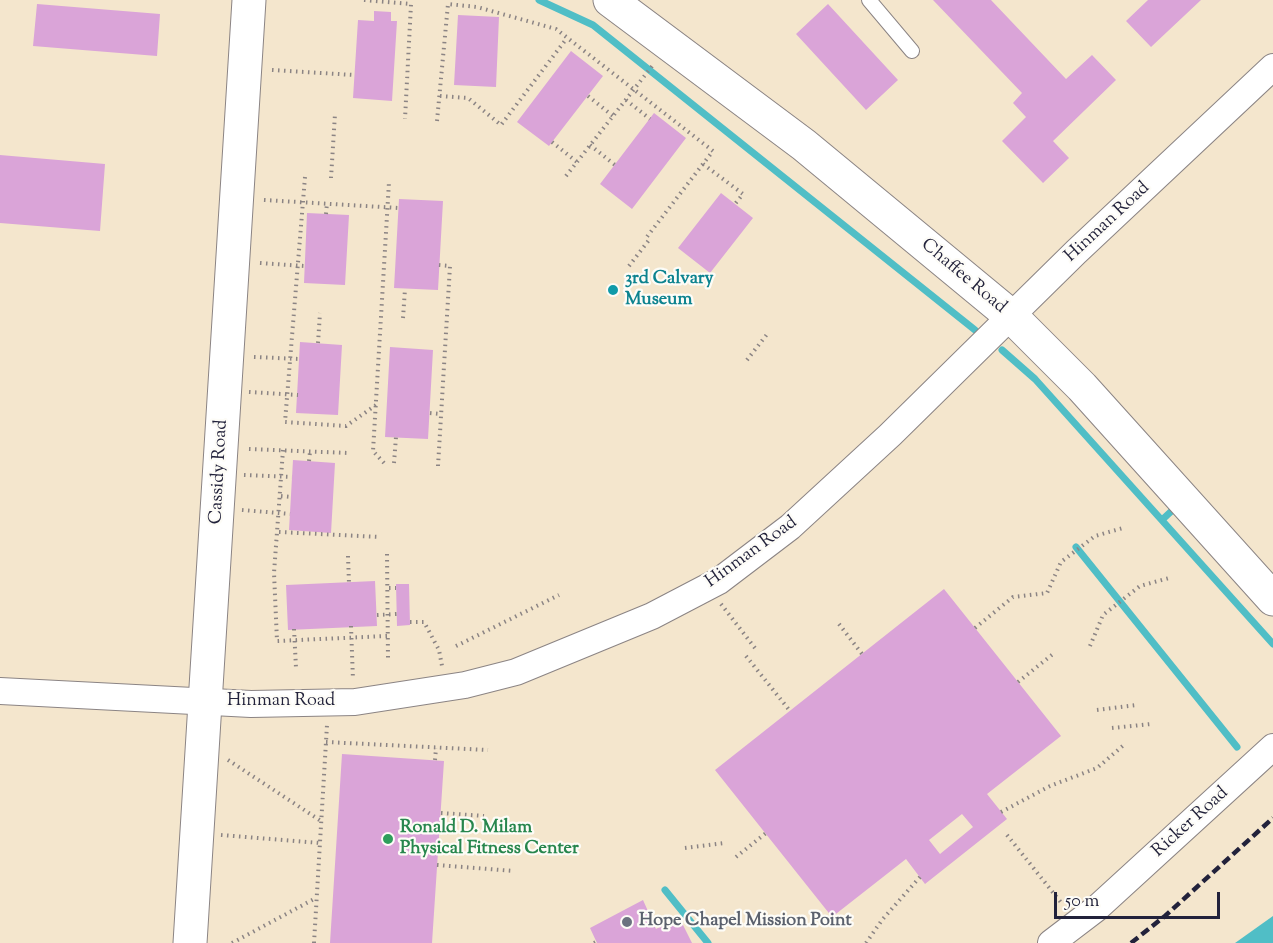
<!DOCTYPE html>
<style>
body{margin:0}
#map{position:relative;width:1273px;height:943px;overflow:hidden;background:#f4e6cd;font-family:"Sorts Mill Goudy",serif}
canvas{display:block}
.scale{position:absolute;left:1054px;top:892px;width:166px;height:27px;box-sizing:border-box;border:3px solid #22223b;border-top:0;padding-left:8px;font-size:18px;line-height:21px;white-space:nowrap;color:#22223b;-webkit-text-stroke:4px #fdfcf7;paint-order:stroke}
</style>
<div id="map">
<canvas width="1273" height="943"></canvas>
<div class="scale">50 m</div>
</div>
<script>
const ctx = document.querySelector('canvas').getContext('2d');
ctx.lineJoin = 'round';
function fill(path, color) {
  ctx.fillStyle = color;
  ctx.fill(path, 'evenodd');
}
function toPath(rows) {
  const path = new Path2D();
  for (const r of rows) {
    path.moveTo(r[0], r[1]);
    for (let i = 2; i < r.length; i += 2) path.lineTo(r[i], r[i + 1]);
  }
  return path;
}
function stroke(path, color, width, dash) {
  ctx.strokeStyle = color;
  ctx.lineWidth = width;
  ctx.lineCap = dash ? 'butt' : 'round';
  ctx.setLineDash(dash || []);
  ctx.stroke(path);
}
function write(font, color, halo, rows, align = 'center') {
  ctx.font = font + ' "Sorts Mill Goudy",serif';
  ctx.lineWidth = 4.5;
  ctx.setLineDash([]);
  ctx.textBaseline = 'middle';
  ctx.strokeStyle = halo;
  ctx.fillStyle = color;
  for (const [text, x, y, turn = 0] of rows) {
    ctx.save();
    ctx.translate(x, y);
    ctx.rotate((+turn || 0) * Math.PI / 180);
    ctx.textAlign = isNaN(turn) ? turn : align;
    if (halo) ctx.strokeText(text, 0, 0);
    ctx.fillText(text, 0, 0);
    ctx.restore();
  }
}
const water = toPath([
 [1273,916,1273,943,1235,943]
]);
const stream = toPath([
 [539,0,593,25,975,330],
 [1002,350,1035,379,1273,644],
 [1163,519,1178,505],
 [1076,547,1237,747],
 [665,890,708,943]
]);
const building = toPath([
 [933,0,991,0,1066,79,1092,55,1116,80,1053,141,1069,158,1043,183,1002,141,1026,117,1013,103,1022,93],
 [1148,0,1201,0,1151,47,1126,21],
 [37,4,160,14,157,56,33,46],
 [828,4,898,80,866,110,796,34],
 [374,11,391,12,391,21,397,21,392,101,353,98,358,20,374,21],
 [458,15,499,17,496,87,454,85],
 [571,51,603,76,549,146,517,122],
 [654,113,686,138,632,209,600,184],
 [0,155,105,164,100,231,0,223],
 [721,193,753,218,710,273,678,248],
 [399,199,443,201,438,290,394,288],
 [307,213,349,215,345,285,304,283],
 [300,342,342,345,338,415,296,413],
 [390,347,433,350,428,439,385,437],
 [293,460,335,463,331,533,289,530],
 [375,581,377,626,288,630,286,585],
 [396,584,409,584,410,625,397,626],
 [944,589,1061,736,987,794,1007,819,925,884,906,859,832,917,715,770],
 [962,814,973,827,940,854,929,840],
 [342,754,444,761,432,943,330,943],
 [643,900,656,929,679,917,692,943,597,943,590,928]
]);
const path = toPath([
 [364,0,411,4,405,119],
 [272,70,354,75],
 [440,96,468,98,501,125,567,38],
 [588,96,613,116],
 [626,100,650,119],
 [437,121,448,4,477,7,556,29,713,151,646,238],
 [552,142,577,162],
 [590,145,615,165],
 [703,164,743,194,735,204],
 [566,176,653,65],
 [305,177,285,422,346,426,376,405],
 [331,178,335,114],
 [264,200,399,208],
 [326,214,327,203],
 [260,263,304,266],
 [629,266,649,240],
 [403,318,405,289],
 [318,343,320,313],
 [254,357,299,359],
 [747,360,768,333],
 [249,392,298,395],
 [430,413,441,414],
 [249,449,349,453],
 [283,450,274,573,277,641,387,636],
 [309,461,310,452],
 [384,463,373,451,389,182],
 [394,463,396,437],
 [438,466,450,266,439,265],
 [244,475,292,477],
 [281,496,291,497],
 [242,510,290,514],
 [279,532,380,537],
 [387,554,388,659],
 [348,556,349,583],
 [389,588,396,588],
 [721,604,755,648],
 [377,615,397,614],
 [410,622,424,622,439,650,442,666],
 [839,624,862,654],
 [351,626,353,680],
 [975,628,1013,597,1047,593,1061,562,1095,536,1123,528],
 [294,629,296,668],
 [456,646,559,595],
 [1090,646,1103,615,1140,586,1169,578],
 [746,656,790,711],
 [1018,682,1053,654],
 [1097,710,1137,705],
 [1112,728,1151,724],
 [326,742,488,750],
 [228,760,321,821],
 [435,760,436,748],
 [1001,812,1050,786,1097,768,1125,744],
 [441,813,484,816],
 [221,835,320,843],
 [1007,835,1063,905],
 [685,848,725,843],
 [736,857,766,833],
 [437,865,514,871],
 [232,943,316,898],
 [314,943,327,725],
 [594,943,596,942],
 [866,943,882,920,920,877]
]);
const service = toPath([
 [869,0,912,51]
]);
const minor = toPath([
 [0,691,251,704,355,702,465,685,516,672,652,616,719,581,790,527,890,435,1076,252,1273,67],
 [1051,943,1097,908,1273,747]
]);
const tertiary = toPath([
 [610,0,804,145,1011,316,1082,387,1273,599],
 [190,943,249,0]
]);
const rail = toPath([
 [1131,943,1165,916,1273,818]
]);
const markers = [
 [613,290,6,"#0f9aa8"],
 [388,839,6,"#2e9e5b"],
 [627,922,6,"#6b7280"]
];
const streetNames = [
 ["Hinman Road",1108,223,-43],
 ["Chaffee Road",963,277,40],
 ["Cassidy Road",220,472,-87],
 ["Hinman Road",752,553,-36],
 ["Hinman Road",281,702],
 ["Ricker Road",1191,823,-42]
];
const cultureNames = [
 ["3rd Calvary",625,280],
 ["Museum",625,301]
];
const leisureNames = [
 ["Ronald D. Milam",400,829],
 ["Physical Fitness Center",400,850]
];
const worshipNames = [
 ["Hope Chapel Mission Point",639,922]
];
fill(water, '#50bec6');
stroke(stream, '#50bec6', 7);
fill(building, '#daa4d8');
stroke(service, '#8b8484', 16);
stroke(minor, '#8b8484', 28);
stroke(tertiary, '#8b8484', 35);
stroke(path, '#8b8484', 4, [1.5, 4.5]);
stroke(service, '#fff', 14);
stroke(minor, '#fff', 26);
stroke(tertiary, '#fff', 33);
stroke(rail, '#22223b', 4.5, [9, 4.5]);
for (const [x, y, r, color] of markers) {
  const dot = new Path2D();
  dot.arc(x, y, r, 0, 2 * Math.PI);
  ctx.fillStyle = color;
  ctx.fill(dot);
  stroke(dot, '#fdfcf7', 2);
}
write('18px', '#22223b', '#fdfcf7', streetNames);
write('bold 18px', '#0d838f', '#fdfcf7', cultureNames, 'left');
write('bold 18px', '#27864d', '#fdfcf7', leisureNames, 'left');
write('bold 18px', '#5b616d', '#fdfcf7', worshipNames, 'left');
</script>
